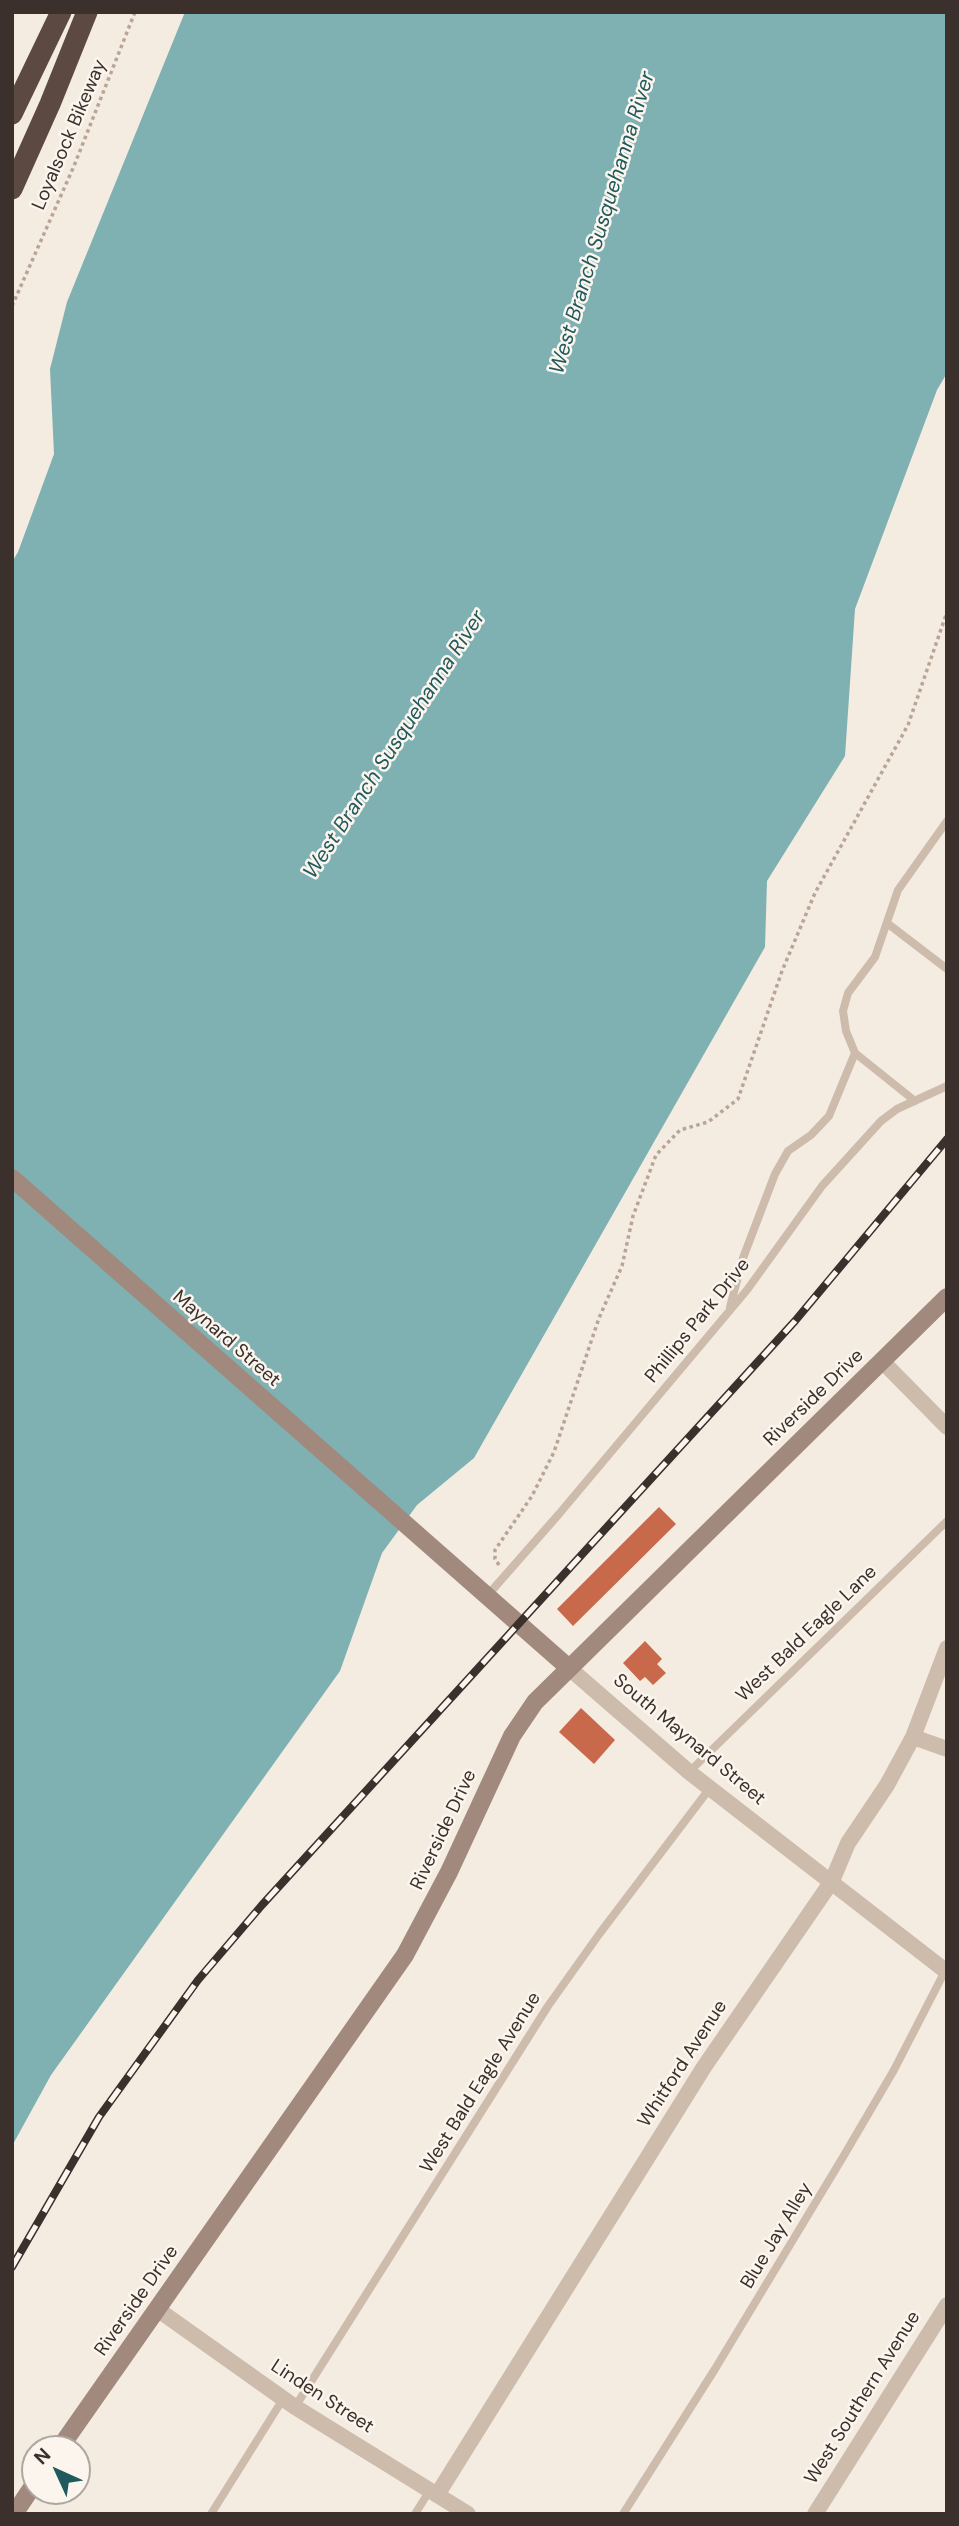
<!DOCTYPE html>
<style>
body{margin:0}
#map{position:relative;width:959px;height:2526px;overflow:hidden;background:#f4ebe1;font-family:"DM Sans",sans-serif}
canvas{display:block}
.frame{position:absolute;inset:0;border:14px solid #3b302b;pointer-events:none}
.north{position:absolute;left:21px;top:2435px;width:70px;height:70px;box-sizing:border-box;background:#fbf5ee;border:2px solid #aea6a0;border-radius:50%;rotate:315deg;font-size:19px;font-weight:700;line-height:28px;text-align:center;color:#3b302b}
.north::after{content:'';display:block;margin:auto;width:24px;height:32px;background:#1f5a5e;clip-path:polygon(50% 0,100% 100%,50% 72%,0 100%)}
</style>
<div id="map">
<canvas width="959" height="2526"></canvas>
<div class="frame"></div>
<div class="north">N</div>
</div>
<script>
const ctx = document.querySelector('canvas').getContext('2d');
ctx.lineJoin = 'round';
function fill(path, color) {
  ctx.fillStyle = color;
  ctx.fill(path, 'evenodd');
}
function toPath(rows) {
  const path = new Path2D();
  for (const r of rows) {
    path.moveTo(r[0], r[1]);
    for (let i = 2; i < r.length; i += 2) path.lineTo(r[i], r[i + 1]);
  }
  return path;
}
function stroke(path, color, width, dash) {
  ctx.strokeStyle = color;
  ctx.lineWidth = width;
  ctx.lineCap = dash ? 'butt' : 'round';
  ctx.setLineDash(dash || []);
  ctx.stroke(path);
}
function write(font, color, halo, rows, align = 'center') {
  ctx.font = font + ' "DM Sans",sans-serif';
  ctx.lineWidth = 5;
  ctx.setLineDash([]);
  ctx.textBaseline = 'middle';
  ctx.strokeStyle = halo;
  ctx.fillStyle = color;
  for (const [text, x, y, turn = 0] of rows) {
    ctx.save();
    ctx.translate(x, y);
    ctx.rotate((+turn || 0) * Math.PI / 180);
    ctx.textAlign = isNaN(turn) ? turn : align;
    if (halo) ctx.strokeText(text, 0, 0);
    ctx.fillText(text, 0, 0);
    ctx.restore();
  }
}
const water = toPath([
 [185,12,947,12,947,373,937,390,855,609,845,756,767,881,765,947,474,1458,417,1505,382,1553,340,1671,51,2075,12,2146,12,562,18,552,54,454,50,369,67,302]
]);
const building = toPath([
 [659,1507,676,1524,573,1626,557,1609],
 [645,1641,662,1659,657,1664,666,1673,653,1685,645,1677,640,1681,623,1663],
 [581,1708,615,1740,594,1764,559,1732]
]);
const path = toPath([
 [12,306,74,166,135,12],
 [499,1565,495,1559,495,1550,532,1496,554,1452,599,1318,622,1266,633,1216,656,1155,680,1130,708,1122,738,1099,782,971,815,893,908,725,947,612]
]);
const service = toPath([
 [887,923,947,969],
 [915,1101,855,1053,846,1031,843,1011,848,993,875,957,898,890,947,821],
 [730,1307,743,1258,775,1174,788,1151,811,1135,829,1116,855,1053],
 [487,1596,559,1514,747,1290,822,1186,881,1121,897,1109,947,1086],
 [689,1772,947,1521],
 [295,2407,548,2006,600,1933,710,1788],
 [211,2514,283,2399],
 [415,2514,430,2490],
 [623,2514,715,2369,843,2157,894,2070,946,1969]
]);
const minor = toPath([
 [882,1361,947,1427],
 [569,1668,689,1772,947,1972],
 [913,1737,947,1749],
 [157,2309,295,2407,468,2514],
 [437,2495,704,2067,832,1881,848,1843,887,1785,913,1737,947,1648],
 [815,2514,947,2305]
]);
const secondary = toPath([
 [12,1178,569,1668],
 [59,2449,405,1955,449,1872,512,1736,535,1702,947,1297],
 [14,2514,35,2483]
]);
const motorway = toPath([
 [12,114,61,12],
 [12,189,50,104,87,12]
]);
const rail = toPath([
 [12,2267,99,2117,198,1980,262,1905,795,1321,947,1139]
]);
const streetNames = [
 ["Loyalsock Bikeway",70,135,-67],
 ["Phillips Park Drive",698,1321,-51],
 ["Maynard Street",226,1339,41],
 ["Riverside Drive",814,1398,-44],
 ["West Bald Eagle Lane",807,1634,-44],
 ["South Maynard Street",689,1740,40],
 ["Riverside Drive",444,1830,-65],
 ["Whitford Avenue",683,2064,-57],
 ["West Bald Eagle Avenue",481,2083,-58],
 ["Blue Jay Alley",777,2236,-59],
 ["Riverside Drive",137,2301,-55],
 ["Linden Street",322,2397,33],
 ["West Southern Avenue",863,2398,-58]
];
const waterNames = [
 ["West Branch Susquehanna River",603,223,-73],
 ["West Branch Susquehanna River",395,745,-57]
];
fill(water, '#7fb0b2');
fill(building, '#c8694b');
stroke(path, '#b9a596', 3.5, [3.5, 3.5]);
stroke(service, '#cdbbac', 8);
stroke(minor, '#cdbbac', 16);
stroke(secondary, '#a18a7d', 18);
stroke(motorway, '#5c4a42', 21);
stroke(rail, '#3b302b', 8);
stroke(rail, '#fbf5ee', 5, [16]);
write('19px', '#3b302b', '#fbf5ee', streetNames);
write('italic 21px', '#1f5a5e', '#fbf5ee', waterNames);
</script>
